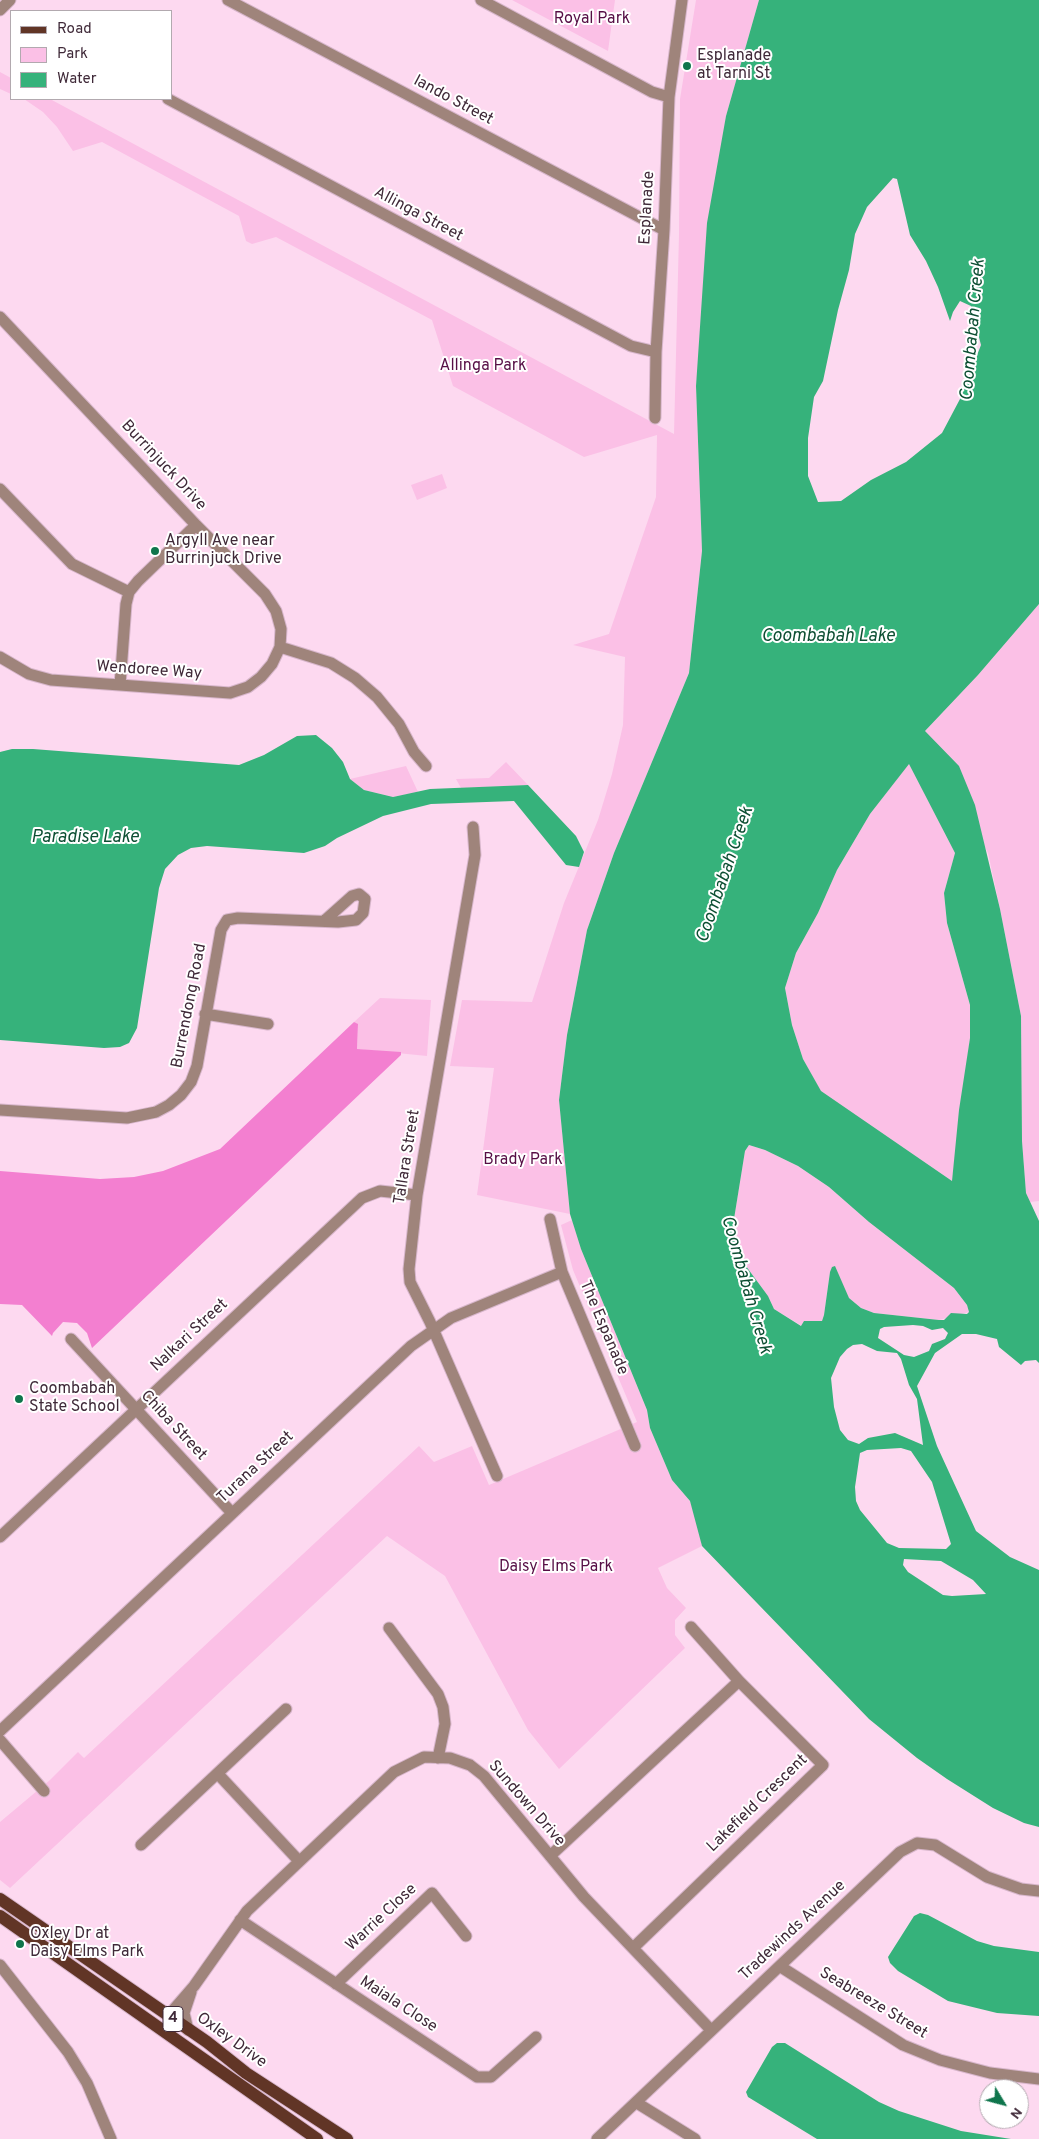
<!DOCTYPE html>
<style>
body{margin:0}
#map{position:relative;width:1039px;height:2139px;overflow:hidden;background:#fdd9f0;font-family:Overpass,sans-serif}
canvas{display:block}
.legend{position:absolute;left:10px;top:10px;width:162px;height:90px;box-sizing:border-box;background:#fff;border:1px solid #b2a9af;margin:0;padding:6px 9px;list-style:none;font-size:15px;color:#3f2938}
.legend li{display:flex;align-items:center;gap:10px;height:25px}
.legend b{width:25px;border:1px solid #b2a9af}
.north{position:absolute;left:979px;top:2079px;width:50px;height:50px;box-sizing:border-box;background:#fff;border:1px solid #b2a9af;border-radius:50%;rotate:127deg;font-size:14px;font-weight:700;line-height:20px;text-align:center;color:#3f2938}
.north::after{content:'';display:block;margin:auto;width:18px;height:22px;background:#0f754c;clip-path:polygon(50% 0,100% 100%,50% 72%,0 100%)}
</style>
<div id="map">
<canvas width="1039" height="2139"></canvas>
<ul class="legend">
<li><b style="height:6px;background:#613526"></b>Road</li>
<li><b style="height:14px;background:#fbc0e6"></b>Park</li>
<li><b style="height:14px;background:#36b27b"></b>Water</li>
</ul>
<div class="north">N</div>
</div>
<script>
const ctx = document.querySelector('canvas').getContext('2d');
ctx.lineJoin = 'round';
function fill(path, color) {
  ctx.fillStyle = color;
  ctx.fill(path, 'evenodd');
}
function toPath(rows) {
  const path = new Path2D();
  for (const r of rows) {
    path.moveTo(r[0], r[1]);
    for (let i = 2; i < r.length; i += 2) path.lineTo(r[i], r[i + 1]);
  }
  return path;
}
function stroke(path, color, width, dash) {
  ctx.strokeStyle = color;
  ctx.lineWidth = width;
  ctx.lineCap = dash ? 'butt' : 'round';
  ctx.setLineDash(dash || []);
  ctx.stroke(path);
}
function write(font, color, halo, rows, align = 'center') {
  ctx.font = font + ' Overpass,sans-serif';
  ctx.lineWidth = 4;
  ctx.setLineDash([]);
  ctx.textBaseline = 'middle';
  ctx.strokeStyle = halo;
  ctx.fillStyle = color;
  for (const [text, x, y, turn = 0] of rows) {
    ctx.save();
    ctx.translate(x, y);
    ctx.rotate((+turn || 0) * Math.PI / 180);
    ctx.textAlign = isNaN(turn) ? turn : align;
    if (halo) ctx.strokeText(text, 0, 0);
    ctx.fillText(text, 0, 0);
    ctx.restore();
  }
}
const green = toPath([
 [512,0,615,0,608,51],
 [696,0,759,0,726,116,696,386,702,551,689,673,614,853,587,930,567,1035,559,1100,570,1214,477,1195,494,1068,450,1066,462,1000,532,1002,564,903,598,820,612,774,623,725,625,657,573,645,609,634,656,497,657,435,584,457,453,386,432,320,276,237,252,244,246,241,239,216,102,142,73,151,57,127,43,112,24,99,50,99,674,434,679,234,680,99],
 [0,72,11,78,11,94,0,89],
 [442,474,447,488,417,500,411,485],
 [1039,604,1039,1201,1030,1202,1026,1193,1022,1141,1021,1016,1000,909,988,853,925,731,978,675],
 [506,762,528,785,461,788,456,779,489,778],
 [909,763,955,853,944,893,947,923,970,1005,970,1038,952,1181,821,1092,803,1059,792,1025,785,988,796,953,818,913,837,870,870,814],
 [406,766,418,792,393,797,364,790,350,779],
 [380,998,431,1000,427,1056,357,1049,358,1025,354,1022],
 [749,1145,765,1150,798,1166,829,1187,869,1222,954,1288,967,1305,969,1312,939,1320,874,1313,861,1308,849,1298,830,1272,824,1315,822,1321,804,1321,802,1326,774,1309,768,1296,740,1258,737,1251,734,1219,745,1151],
 [572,1220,581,1249,647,1410,650,1428,672,1480,690,1501,697,1521,702,1546,658,1568,667,1588,686,1608,675,1620,675,1635,685,1648,559,1769,528,1730,445,1576,387,1536,10,1888,0,1880,0,1822,50,1780,78,1752,84,1758,419,1446,434,1462,472,1446,489,1485,637,1422,573,1270,561,1225]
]);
const forest = toPath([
 [354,1022,358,1024,357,1049,401,1052,401,1055,92,1348,87,1333,77,1323,63,1322,53,1333,52,1336,22,1305,0,1304,0,1171,100,1179,134,1177,163,1171,220,1149]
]);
const water = toPath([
 [759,0,1039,0,1039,604,978,675,925,731,959,766,975,805,1000,909,1021,1016,1022,1141,1026,1193,1039,1221,1039,1363,1036,1360,1025,1361,1021,1365,999,1347,997,1339,976,1334,962,1334,935,1353,917,1386,937,1446,976,1531,1010,1557,1039,1570,1039,1827,1024,1823,993,1808,947,1779,917,1758,869,1719,702,1546,690,1501,672,1480,650,1428,647,1410,581,1249,570,1214,559,1100,567,1035,587,930,614,853,689,673,702,551,696,386,707,223,726,116],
 [893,178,897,179,910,235,926,261,938,287,950,321,953,312,960,301,971,306,981,345,960,399,942,433,906,462,871,480,841,501,818,502,808,476,808,438,814,397,823,381,838,310,849,270,855,234,867,207],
 [909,764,955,853,944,893,947,923,970,1005,970,1038,959,1110,952,1181,821,1091,803,1059,792,1025,785,988,796,953,818,913,837,870,870,814],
 [749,1145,765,1150,798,1166,829,1187,869,1222,954,1288,967,1305,969,1312,967,1314,951,1313,944,1320,939,1320,874,1313,861,1308,849,1298,835,1266,832,1267,830,1272,824,1315,822,1321,804,1321,801,1326,774,1309,768,1296,740,1258,737,1251,734,1219,745,1151],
 [913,1325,923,1326,932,1330,943,1328,948,1333,945,1339,932,1344,929,1351,914,1357,904,1355,878,1338,880,1329,884,1327],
 [862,1344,877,1351,897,1353,901,1359,909,1385,917,1399,923,1445,895,1433,868,1438,859,1444,848,1440,840,1430,834,1407,831,1378,840,1357,847,1349,853,1345],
 [901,1448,911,1451,932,1482,951,1544,946,1549,899,1548,887,1543,860,1510,856,1501,855,1487,860,1453,867,1450],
 [904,1559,941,1561,973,1580,986,1594,952,1596,943,1595,908,1572,903,1565],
 [316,735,332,748,343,762,350,779,364,790,393,797,430,789,528,785,576,836,584,852,579,867,566,865,514,801,431,804,383,816,337,838,325,846,304,853,207,846,191,848,178,855,165,869,159,888,137,1028,129,1043,120,1047,104,1048,0,1040,0,752,12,749,33,749,239,765,264,755,297,736],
 [920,1913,928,1915,977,1941,994,1946,1039,1952,1039,2016,997,2013,948,2001,898,1971,890,1963,888,1957,914,1916],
 [777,2043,785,2043,879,2102,899,2111,961,2131,1011,2139,817,2139,748,2097,746,2092,772,2047]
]);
const minor = toPath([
 [228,0,664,230],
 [481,0,652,92,669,97],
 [0,10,10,0],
 [168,99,631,346,656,352],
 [0,317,196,525,265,594,276,611,281,629,280,647,272,664,261,677,248,687,230,693,51,680,29,674,0,657],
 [655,418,656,352,664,230,669,97,682,0],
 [0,489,72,564,129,592],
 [280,647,331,663,355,678,377,697,399,724,414,752,426,766],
 [120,685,126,604,129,592,138,581,196,525],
 [473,827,475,855,417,1195,409,1269,410,1282,430,1322,497,1476],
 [205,1014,268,1024],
 [0,1110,127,1118,156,1112,169,1105,181,1095,191,1082,197,1066,221,930,227,920,238,918,338,922,356,920,363,913,365,899,359,894,352,896,324,921],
 [550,1219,562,1272,635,1446],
 [71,1339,232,1513],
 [0,1537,362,1198,380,1191,417,1195],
 [389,1628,438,1694,443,1707,445,1724,438,1758],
 [0,1731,411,1346,451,1318,562,1272],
 [0,1740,44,1791],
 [218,1774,299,1861],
 [141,1845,286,1709],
 [550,1856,739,1681],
 [240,1920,477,2077,491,2077,536,2037],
 [633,1948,823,1765,739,1681,691,1627],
 [0,1965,68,2052,87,2083,111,2139],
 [781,1967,903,2045,940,2060,990,2073,1039,2079],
 [336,1984,432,1893,466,1936],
 [168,2016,194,1986,247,1911,394,1772,424,1757,450,1758,470,1765,484,1776,584,1897,711,2030],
 [188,2030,184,2013,191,1992],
 [637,2103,695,2139],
 [597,2139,900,1852,917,1843,935,1845,987,1877,1021,1889,1039,1891]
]);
const major = toPath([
 [0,1899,207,2042,246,2073,347,2139],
 [0,1916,317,2139]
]);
const markers = [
 [687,66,5,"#0f754c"],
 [155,551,5,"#0f754c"],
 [19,1399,5,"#0f754c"],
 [20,1944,5,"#0f754c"]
];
const shields = [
 [173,2019,20]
];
const shieldNames = [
 ["4",173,2019]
];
const parkNames = [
 ["Royal Park",592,20],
 ["Allinga Park",483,367],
 ["Brady Park",523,1161],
 ["Daisy Elms Park",556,1568]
];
const poiNames = [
 ["Esplanade",697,57],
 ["at Tarni St",697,75],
 ["Argyll Ave near",165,542],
 ["Burrinjuck Drive",165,560],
 ["Coombabah",29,1390],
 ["State School",29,1408],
 ["Oxley Dr at",30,1935],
 ["Daisy Elms Park",30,1953]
];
const streetNames = [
 ["Iando Street",453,101,28],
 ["Esplanade",648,208,-87],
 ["Allinga Street",418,215,28],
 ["Burrinjuck Drive",163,466,47],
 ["Wendoree Way",149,671,4],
 ["Burrendong Road",190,1006,-79],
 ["Tallara Street",408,1157,-81],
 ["The Espanade",603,1328,67],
 ["Nalkari Street",190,1336,-43],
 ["Chiba Street",173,1426,47],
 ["Turana Street",256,1468,-43],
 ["Sundown Drive",526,1804,49],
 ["Lakefield Crescent",758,1804,-44],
 ["Warrie Close",382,1918,-43],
 ["Tradewinds Avenue",793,1931,-43],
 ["Seabreeze Street",873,2004,31],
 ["Maiala Close",398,2005,33],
 ["Oxley Drive",231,2041,36]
];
const waterNames = [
 ["Coombabah Creek",974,330,-85],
 ["Coombabah Lake",828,637],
 ["Paradise Lake",85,838],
 ["Coombabah Creek",726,875,-71],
 ["Coombabah Creek",745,1285,74]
];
fill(green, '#fbc0e6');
fill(forest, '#f37fd0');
fill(water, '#36b27b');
stroke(minor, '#d7b6cb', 13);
stroke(major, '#d7b6cb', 14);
stroke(minor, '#9f847b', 11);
stroke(major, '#613526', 12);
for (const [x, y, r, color] of markers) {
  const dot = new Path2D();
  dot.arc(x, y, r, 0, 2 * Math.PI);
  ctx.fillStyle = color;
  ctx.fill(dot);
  stroke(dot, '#fff', 2);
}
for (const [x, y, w] of shields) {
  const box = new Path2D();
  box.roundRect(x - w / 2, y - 12.5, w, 25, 4);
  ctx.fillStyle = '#fff';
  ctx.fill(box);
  stroke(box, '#3f2938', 1);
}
write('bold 15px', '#3f2938', null, shieldNames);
write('16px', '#560e45', '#fff', parkNames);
write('16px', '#3f2938', '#fff', poiNames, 'left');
write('16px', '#3f2938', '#fff', streetNames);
write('italic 18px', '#0d4f33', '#fff', waterNames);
</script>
